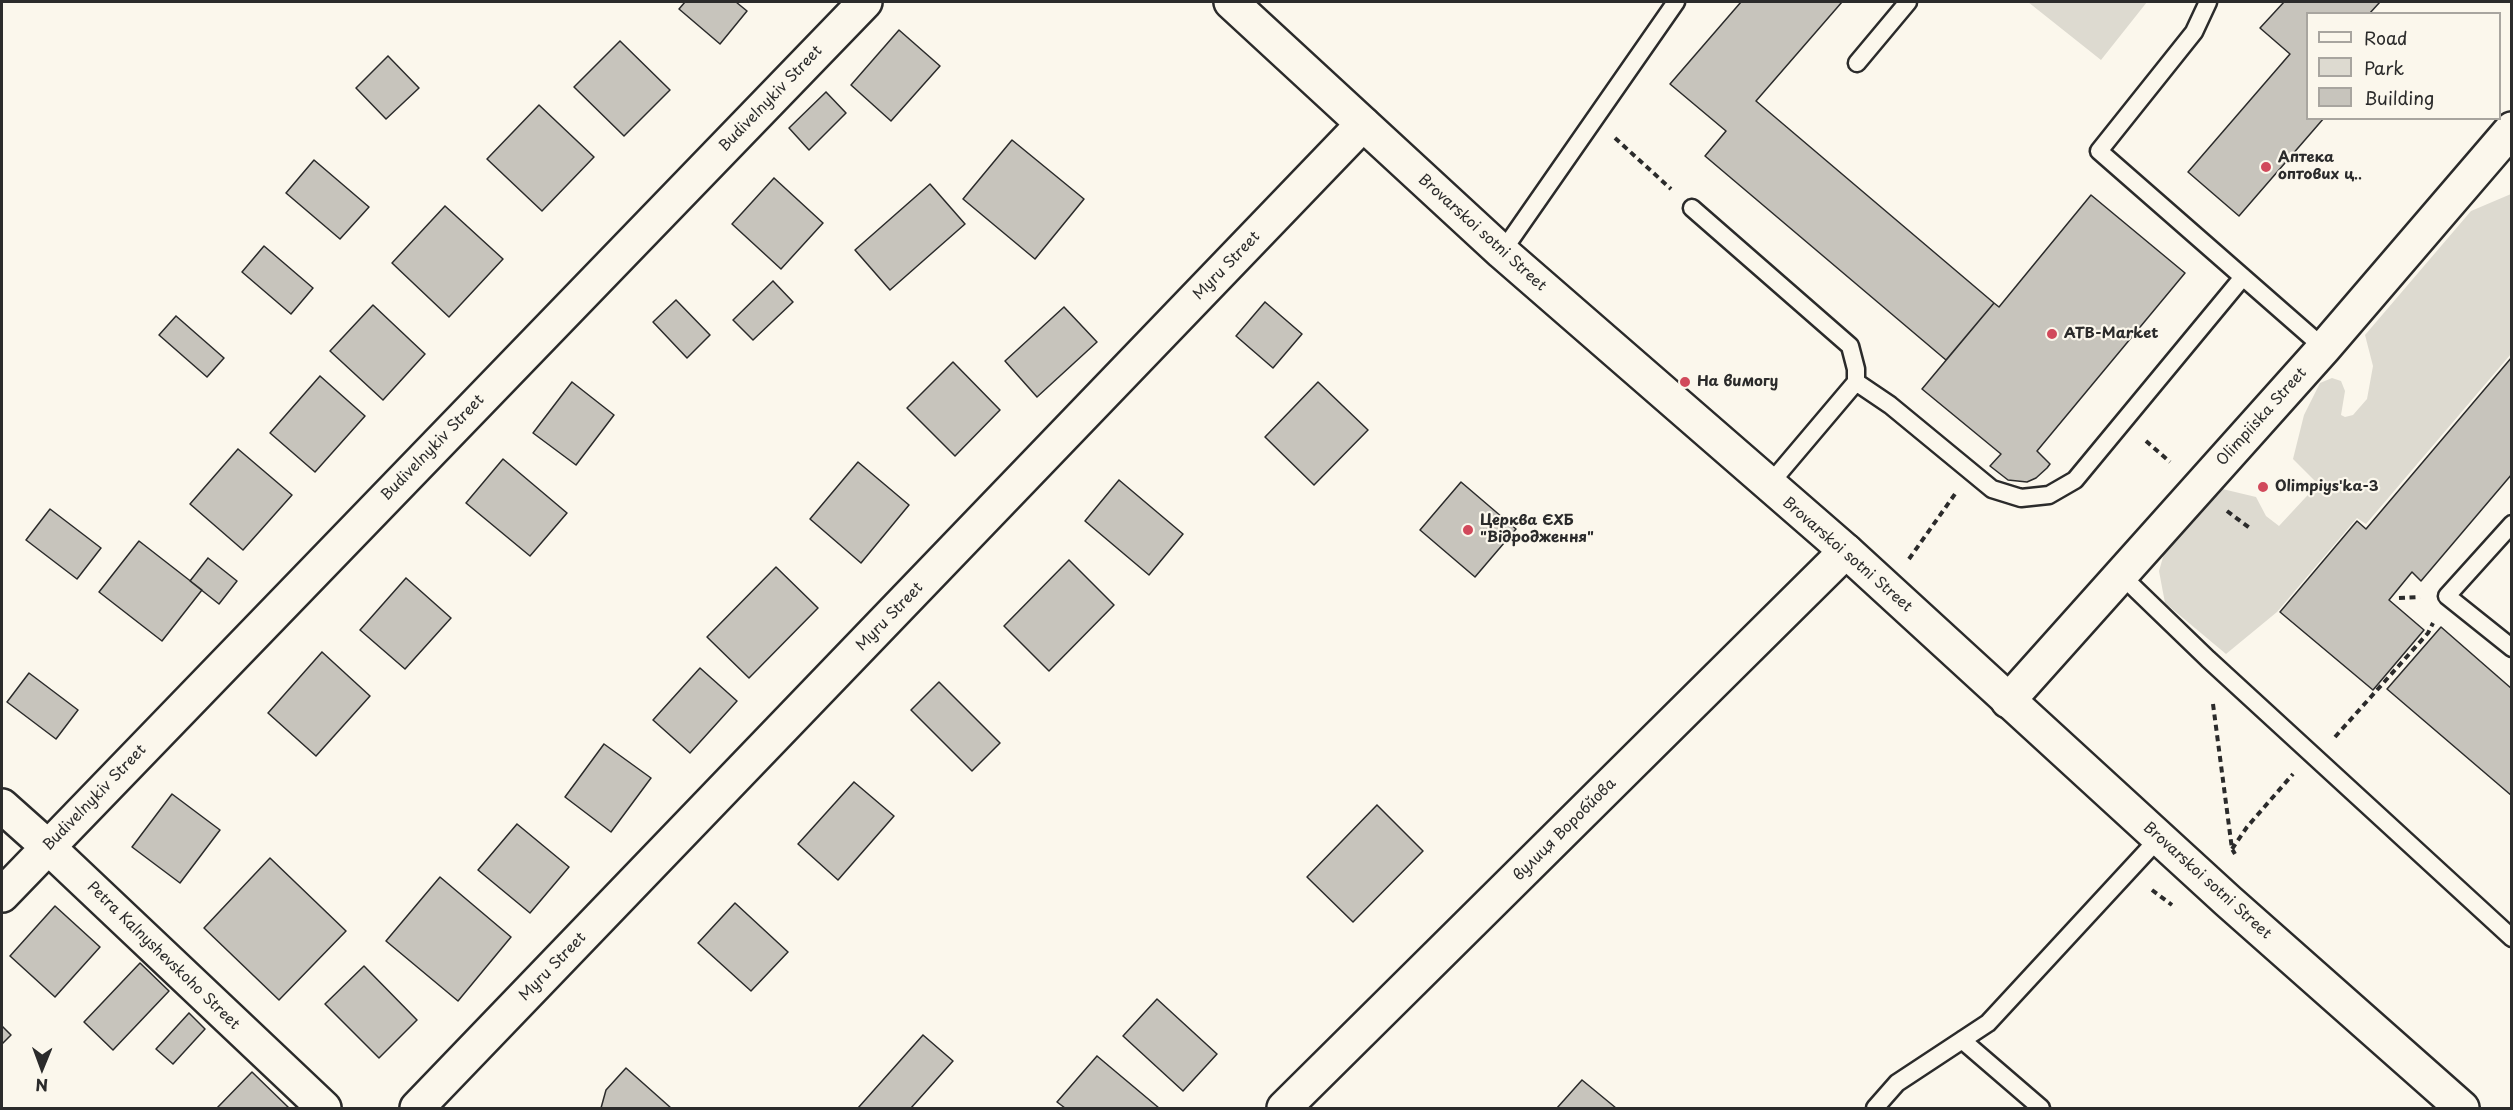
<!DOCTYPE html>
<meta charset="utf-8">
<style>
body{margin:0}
#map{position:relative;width:2513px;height:1110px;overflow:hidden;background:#fbf7ec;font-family:"Playpen Sans",sans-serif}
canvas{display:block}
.frame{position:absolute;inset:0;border:3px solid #2b2b2b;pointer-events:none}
.legend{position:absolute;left:2306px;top:12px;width:195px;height:108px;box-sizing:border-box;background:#fbf7ec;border:2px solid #a8a59f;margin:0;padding:8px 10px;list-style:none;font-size:18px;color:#2b2b2b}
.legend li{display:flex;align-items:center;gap:12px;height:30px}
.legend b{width:30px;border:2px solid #a8a59f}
.north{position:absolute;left:12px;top:1038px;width:60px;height:60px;-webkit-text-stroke:4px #fbf7ec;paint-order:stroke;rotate:181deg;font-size:16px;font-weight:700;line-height:24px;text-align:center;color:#2b2b2b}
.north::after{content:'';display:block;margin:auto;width:21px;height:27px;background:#2b2b2b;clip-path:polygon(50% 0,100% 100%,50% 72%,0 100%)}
</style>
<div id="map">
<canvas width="2513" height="1110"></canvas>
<div class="frame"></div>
<ul class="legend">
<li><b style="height:8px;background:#fbf7ec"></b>Road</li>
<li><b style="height:16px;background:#dddad0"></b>Park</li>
<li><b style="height:16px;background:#c7c4bc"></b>Building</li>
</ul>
<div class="north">N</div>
</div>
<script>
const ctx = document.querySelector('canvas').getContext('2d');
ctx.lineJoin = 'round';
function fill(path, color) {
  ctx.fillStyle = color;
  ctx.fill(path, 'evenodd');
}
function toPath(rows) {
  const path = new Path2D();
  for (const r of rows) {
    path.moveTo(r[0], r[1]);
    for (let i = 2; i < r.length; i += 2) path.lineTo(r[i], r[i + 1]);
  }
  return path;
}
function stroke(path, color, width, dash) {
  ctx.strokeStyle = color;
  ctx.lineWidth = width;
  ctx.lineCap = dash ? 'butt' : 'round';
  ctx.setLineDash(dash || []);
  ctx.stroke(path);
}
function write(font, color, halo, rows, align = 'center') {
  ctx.font = font + ' "Playpen Sans",sans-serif';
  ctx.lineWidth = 4.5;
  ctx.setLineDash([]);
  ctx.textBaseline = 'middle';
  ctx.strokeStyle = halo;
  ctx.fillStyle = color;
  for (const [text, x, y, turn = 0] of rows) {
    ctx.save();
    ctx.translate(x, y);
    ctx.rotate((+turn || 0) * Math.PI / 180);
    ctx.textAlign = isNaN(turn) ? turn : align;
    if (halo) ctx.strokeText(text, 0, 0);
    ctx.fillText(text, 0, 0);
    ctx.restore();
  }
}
const green = toPath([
 [2028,2,2147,2,2101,60],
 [2511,194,2511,354,2366,524,2357,518,2277,612,2226,654,2165,603,2159,571,2170,533,2210,486,2256,497,2266,516,2279,526,2318,484,2293,459,2304,415,2320,383,2332,378,2341,381,2345,391,2341,415,2345,417,2353,415,2367,399,2373,366,2365,335,2471,211]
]);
const building = toPath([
 [685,2,736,2,747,11,720,44,679,9,685,2],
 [1741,2,1842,2,1756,101,1994,303,1946,360,1705,156,1726,131,1670,84,1741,2],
 [2284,2,2380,2,2369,14,2308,14,2308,118,2324,118,2239,216,2188,172,2290,54,2260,28,2284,2],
 [899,30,940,66,891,121,851,85,899,30],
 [620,41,670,90,624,136,574,87,620,41],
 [388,56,419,88,386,119,356,88,388,56],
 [826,92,846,113,809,150,789,128,826,92],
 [539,105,594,157,542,211,487,159,539,105],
 [1012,140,1084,199,1035,259,963,199,1012,140],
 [314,160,369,207,340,239,286,193,314,160],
 [774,178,823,223,781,269,732,224,774,178],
 [930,184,965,224,890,290,855,250,930,184],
 [2091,195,2185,273,2037,451,2050,464,2047,468,2036,478,2027,482,2008,480,1990,466,2001,454,1922,389,1994,303,1999,307,2091,195],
 [445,206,503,259,449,317,392,263,445,206],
 [264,246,313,288,291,314,242,272,264,246],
 [773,281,793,302,753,340,733,320,773,281],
 [676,300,710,335,687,358,653,322,676,300],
 [1265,302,1302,334,1273,368,1236,336,1265,302],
 [373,305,425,354,383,400,330,351,373,305],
 [1064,307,1097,342,1037,397,1005,361,1064,307],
 [176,316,224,358,207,377,159,335,176,316],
 [2512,357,2512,474,2421,581,2412,572,2389,600,2424,630,2373,690,2280,612,2357,521,2366,529,2512,357],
 [953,362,1000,410,955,456,907,408,953,362],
 [320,376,365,416,315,472,270,433,320,376],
 [572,382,614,415,576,465,533,433,572,382],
 [1318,382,1368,430,1314,485,1265,437,1318,382],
 [238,449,292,495,243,550,190,504,238,449],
 [503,459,567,513,530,556,466,503,503,459],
 [858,462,909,505,861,563,810,519,858,462],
 [1119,480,1183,534,1149,575,1085,521,1119,480],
 [1461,482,1516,529,1475,577,1420,530,1461,482],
 [50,509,101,548,77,579,26,540,50,509],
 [139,541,202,590,162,641,99,592,139,541],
 [208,558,237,581,219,604,190,581,208,558],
 [1069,560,1114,605,1049,671,1004,626,1069,560],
 [776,567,818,608,749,678,707,637,776,567],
 [406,578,451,618,405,669,360,630,406,578],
 [2441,627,2512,689,2512,796,2387,689,2441,627],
 [322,652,370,696,316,756,268,713,322,652],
 [700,668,737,701,690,753,653,720,700,668],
 [29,673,78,710,56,739,7,702,29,673],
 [939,682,1000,743,972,771,911,710,939,682],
 [604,744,651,778,611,832,565,797,604,744],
 [854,782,894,816,838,880,798,844,854,782],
 [172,794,220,830,180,883,132,847,172,794],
 [1377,805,1423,851,1353,922,1307,877,1377,805],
 [517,824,569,867,530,913,478,870,517,824],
 [270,858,346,931,279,1000,204,928,270,858],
 [440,877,511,937,458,1001,386,941,440,877],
 [735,903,788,952,751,991,698,943,735,903],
 [55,906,100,947,55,997,10,956,55,906],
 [140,963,169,991,113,1050,84,1022,140,963],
 [364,966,417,1020,379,1058,325,1004,364,966],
 [1157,999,1217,1054,1183,1091,1123,1036,1157,999],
 [189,1013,205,1029,173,1064,156,1049,189,1013],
 [2,1026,11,1035,2,1044,2,1026],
 [923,1035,953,1061,911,1108,858,1108,923,1035],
 [1097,1056,1159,1108,1065,1108,1057,1102,1097,1056],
 [626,1068,671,1108,601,1108,606,1090,626,1068],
 [252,1072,289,1108,217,1108,252,1072],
 [1582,1080,1616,1108,1557,1108,1582,1080]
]);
const path = toPath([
 [1615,138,1671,189],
 [2146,441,2170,462],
 [2227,511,2251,529],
 [1909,559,1955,494],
 [2399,598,2420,597],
 [2213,704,2232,849,2235,854],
 [2335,737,2428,633,2433,623],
 [2232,849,2247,827,2293,774],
 [2152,890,2172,905]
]);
const service = toPath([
 [2208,2,2194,32,2099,151,2324,348],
 [1857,63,1908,2],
 [1692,208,1850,346,1856,369,1856,382,1768,486],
 [1502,252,1676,2],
 [1856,382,1890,405,1992,489,2021,498,2049,495,2075,480,2243,277],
 [2512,524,2447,596,2512,648],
 [2121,575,2208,659,2512,938],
 [1962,1040,2041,1108],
 [1875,1108,1897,1083,1988,1023,2160,837]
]);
const minor = toPath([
 [2008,701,2324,348,2512,129],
 [2,806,48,847,324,1108],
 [2,895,865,2],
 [417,1108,1363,124],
 [1284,1108,1846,551]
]);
const tertiary = toPath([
 [1231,2,1502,252,1846,551,2228,901,2462,1108]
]);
const markers = [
 [2266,167,6,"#d1495b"],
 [2052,334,6,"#d1495b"],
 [1685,382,6,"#d1495b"],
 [2263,487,6,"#d1495b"],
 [1468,530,6,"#d1495b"]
];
const streetNames = [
 ["Budivelnykiv Street",771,99,-46],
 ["Brovarskoi sotni Street",1482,233,42],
 ["Myru Street",1227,266,-46],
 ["Olimpiiska Street",2262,417,-48],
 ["Budivelnykiv Street",433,448,-46],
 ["Brovarskoi sotni Street",1847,555,41],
 ["Myru Street",890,617,-46],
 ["Budivelnykiv Street",95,798,-46],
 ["вулиця Воробйова",1565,830,-45],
 ["Brovarskoi sotni Street",2207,881,42],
 ["Petra Kalnyshevskoho Street",163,956,44],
 ["Myru Street",553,967,-46]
];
const poiNames = [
 ["Аптека",2278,158],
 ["оптових ц‥",2278,175],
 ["ATB-Market",2064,334],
 ["На вимогу",1697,382],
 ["Olimpiysʹka-3",2275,487],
 ["Церква ЄХБ",1480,521],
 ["\"Відродження\"",1480,538]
];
fill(green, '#dddad0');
fill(building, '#c7c4bc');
stroke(building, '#2b2b2b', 1.5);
stroke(service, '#2b2b2b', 21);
stroke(minor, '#2b2b2b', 38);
stroke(tertiary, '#2b2b2b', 38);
stroke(path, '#2b2b2b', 4, [6, 4.5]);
stroke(service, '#fbf7ec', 16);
stroke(minor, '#fbf7ec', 33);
stroke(tertiary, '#fbf7ec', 33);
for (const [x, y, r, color] of markers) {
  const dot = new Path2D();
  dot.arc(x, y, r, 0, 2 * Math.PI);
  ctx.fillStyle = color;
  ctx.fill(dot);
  stroke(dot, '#fbf7ec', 2);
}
write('15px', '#2b2b2b', '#fbf7ec', streetNames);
write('bold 15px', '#2b2b2b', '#fbf7ec', poiNames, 'left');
</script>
